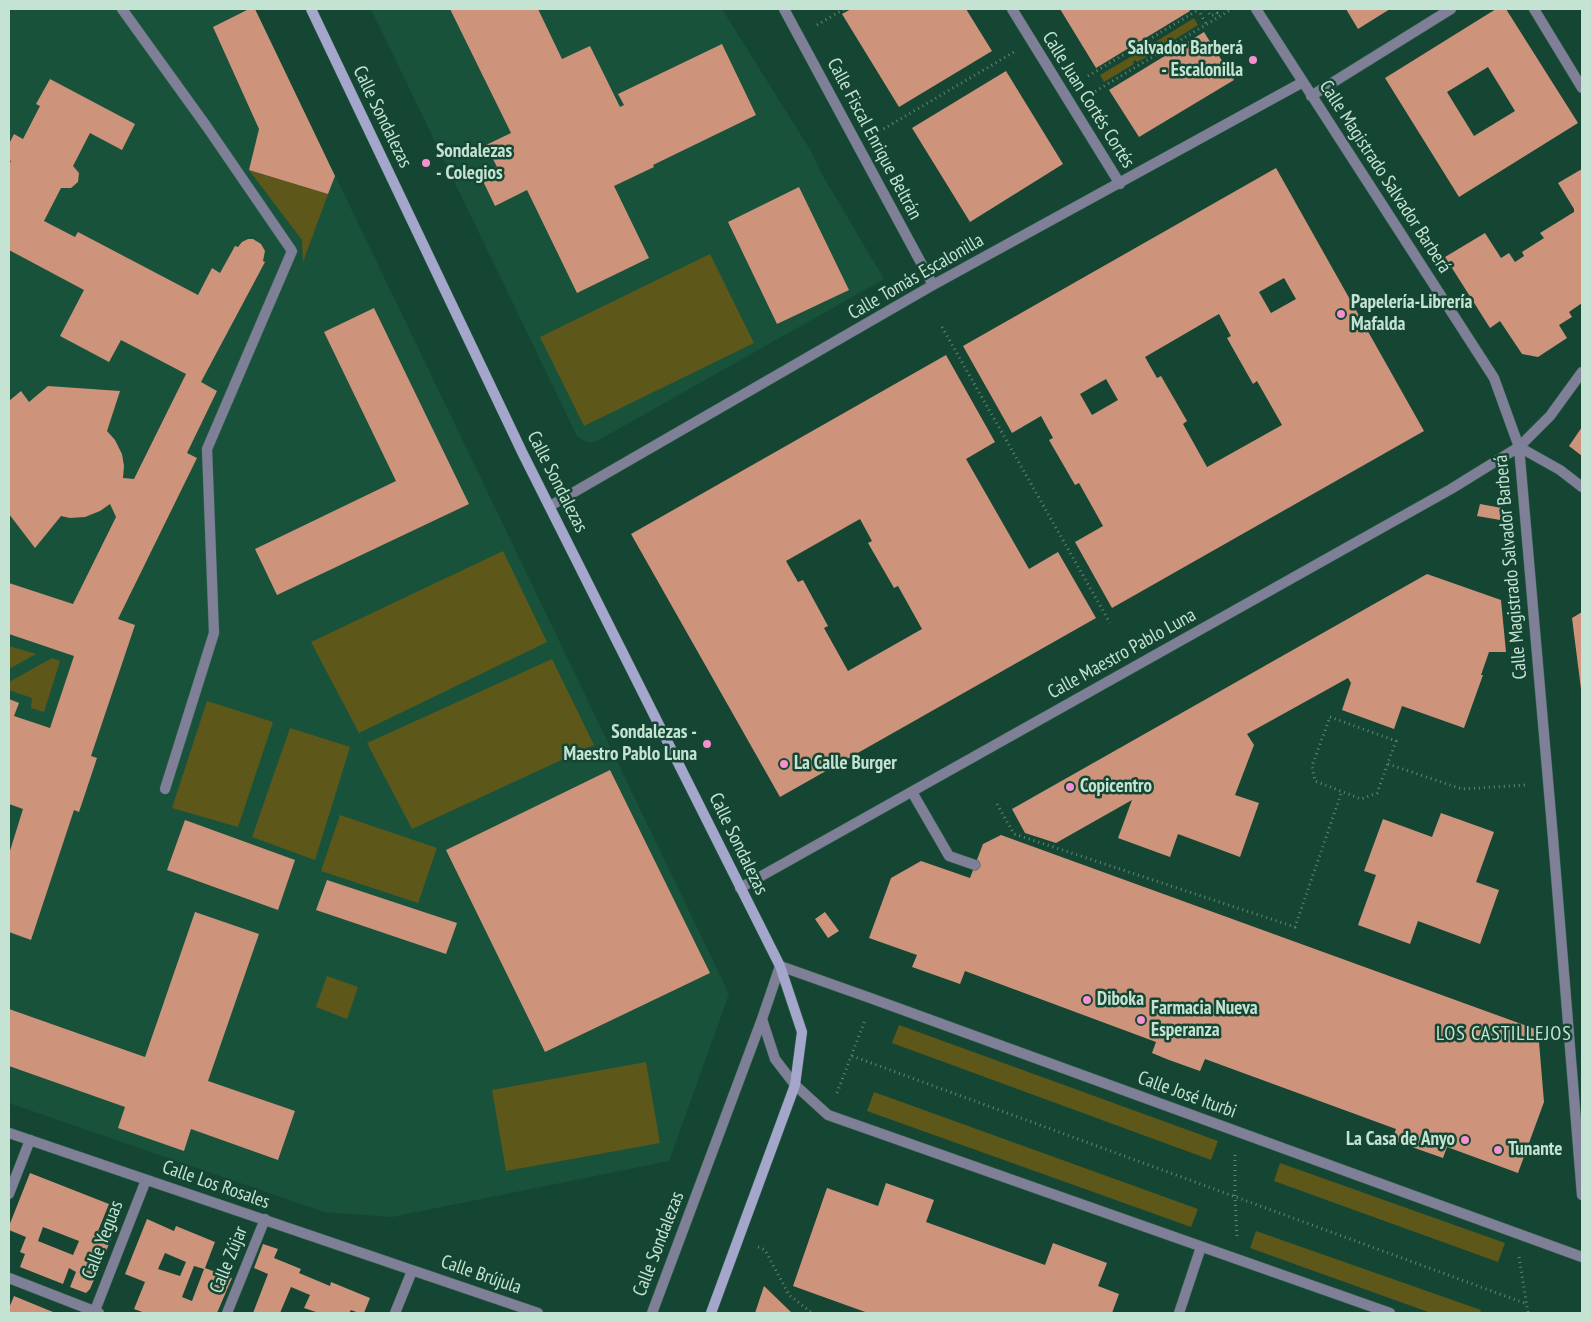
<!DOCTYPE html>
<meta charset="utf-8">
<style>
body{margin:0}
#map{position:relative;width:1591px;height:1322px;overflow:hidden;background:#154633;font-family:"PT Sans Narrow",sans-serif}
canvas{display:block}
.frame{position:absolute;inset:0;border:10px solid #c4e3d3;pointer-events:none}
</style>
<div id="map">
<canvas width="1591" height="1322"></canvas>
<div class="frame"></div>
</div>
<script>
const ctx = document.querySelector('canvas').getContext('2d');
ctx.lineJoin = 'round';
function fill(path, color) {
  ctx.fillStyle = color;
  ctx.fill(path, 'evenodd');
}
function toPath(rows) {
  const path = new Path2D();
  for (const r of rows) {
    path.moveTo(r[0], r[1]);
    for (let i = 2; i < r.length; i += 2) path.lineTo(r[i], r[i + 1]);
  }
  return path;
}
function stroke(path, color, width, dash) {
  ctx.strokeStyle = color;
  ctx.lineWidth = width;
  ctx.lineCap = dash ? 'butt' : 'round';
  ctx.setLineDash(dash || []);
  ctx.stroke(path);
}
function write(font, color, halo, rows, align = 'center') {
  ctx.font = font + ' "PT Sans Narrow",sans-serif';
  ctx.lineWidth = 5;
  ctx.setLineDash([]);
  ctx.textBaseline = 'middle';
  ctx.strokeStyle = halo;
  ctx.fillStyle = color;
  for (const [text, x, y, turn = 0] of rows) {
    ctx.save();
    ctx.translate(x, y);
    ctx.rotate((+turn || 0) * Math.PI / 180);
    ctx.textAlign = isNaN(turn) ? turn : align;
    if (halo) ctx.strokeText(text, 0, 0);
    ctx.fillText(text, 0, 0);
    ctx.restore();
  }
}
const built = toPath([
 [9,9,255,9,729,994,669,1161,392,1217,324,1212,9,1103],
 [371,9,722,9,812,153,820,171,884,279,597,441,591,443,584,441,577,436]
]);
const green = toPath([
 [1194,18,1198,25,1156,51,1152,44],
 [1142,50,1147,57,1137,62,1135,60,1133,62,1134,64,1104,82,1100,75],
 [249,170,328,194,303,262,302,240],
 [710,254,754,343,584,426,540,337],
 [503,551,547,642,359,733,311,642],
 [9,646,36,654,9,669],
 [52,658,60,661,44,712,31,708,32,698,9,690,9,682],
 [552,659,594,745,412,829,367,743],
 [207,701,273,722,238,827,172,808],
 [290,728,350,747,315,860,252,837],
 [340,815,437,848,418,903,321,871],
 [327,976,358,987,347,1019,316,1007],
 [899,1025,1218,1141,1211,1160,892,1043],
 [646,1062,660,1143,506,1171,492,1090],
 [874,1092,1198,1209,1191,1227,867,1111],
 [1280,1163,1505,1243,1498,1262,1274,1181],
 [1256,1231,1481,1310,1480,1313,1431,1313,1250,1248]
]);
const building = toPath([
 [249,9,255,9,335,176,328,194,249,170,259,129,213,27],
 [450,9,538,9,562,59,590,46,620,107,624,105,618,94,722,44,756,115,653,165,654,167,614,186,649,258,577,293,527,190,495,206,480,175,497,167,486,145,511,133],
 [851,9,966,9,992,51,899,107,842,14],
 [1060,9,1189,9,1190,11,1096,68],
 [1346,9,1390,9,1358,29],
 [1496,9,1506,9,1578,123,1459,197,1385,78],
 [1488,67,1515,111,1474,136,1447,92],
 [1204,32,1234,80,1139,137,1109,90],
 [1006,71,1063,164,970,222,912,128],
 [50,79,135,124,122,150,90,133,73,166,79,173,78,182,71,188,61,188,44,221,75,237,78,232,198,295,212,268,220,273,235,246,238,247,242,242,248,239,253,239,261,244,265,251,263,261,265,262,201,382,217,391,187,453,197,458,118,619,135,625,91,756,97,758,79,812,74,810,31,940,9,932,9,854,23,809,9,804,9,699,19,703,14,716,50,728,74,656,9,634,9,583,73,604,116,517,110,504,100,511,85,517,70,518,61,516,35,548,9,514,9,401,21,391,29,402,48,386,120,391,107,431,115,440,122,454,124,466,123,478,134,479,186,374,121,340,109,362,60,336,84,290,9,250,9,165,11,161,9,160,9,144,14,134,23,139,40,106,36,104],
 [1276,168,1424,431,1112,608,1075,542,1103,526,1079,483,1075,485,1049,440,1053,438,1041,416,1012,433,963,346],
 [1284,278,1296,299,1271,313,1259,292],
 [1219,314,1231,336,1227,338,1253,384,1257,381,1282,425,1207,467,1183,424,1187,421,1161,376,1157,378,1145,357],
 [1106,379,1118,400,1092,415,1080,394],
 [1582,169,1582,303,1569,312,1572,317,1559,325,1567,338,1538,357,1522,354,1500,321,1490,328,1445,257,1485,233,1501,258,1509,253,1515,262,1524,256,1522,252,1544,238,1540,233,1574,212,1574,209,1558,183],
 [799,187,849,290,777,324,728,222],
 [374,308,469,504,277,595,255,549,396,481,324,332],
 [946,355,995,442,966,459,1029,569,1058,552,1096,618,780,797,631,534],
 [860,519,872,541,868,543,894,588,898,586,922,629,848,671,824,628,828,626,803,580,798,582,786,561],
 [1582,427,1582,456,1569,446],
 [1480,504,1502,508,1500,520,1477,516],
 [1427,574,1501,600,1506,652,1489,652,1481,675,1483,675,1464,728,1402,706,1394,729,1342,710,1351,683,1348,678,1247,734,1254,745,1235,795,1259,803,1240,857,1178,834,1170,857,1118,838,1132,800,1056,843,1025,833,1012,809],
 [1582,612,1582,689,1581,689,1572,618],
 [610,770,710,973,545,1052,446,850],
 [1441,813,1494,832,1476,882,1499,890,1480,944,1418,921,1410,944,1358,925,1376,875,1364,871,1383,819,1432,837],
 [185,820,295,860,278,910,167,870],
 [1001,835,1538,1030,1544,1102,1518,1173,1447,1147,1443,1158,1392,1140,1396,1129,1205,1059,1200,1071,1169,1060,1152,1053,1156,1042,965,971,960,984,912,967,917,955,869,938,891,878,921,861,970,878,983,844],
 [327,880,457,923,446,954,316,910],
 [195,912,259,934,208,1081,295,1111,278,1160,191,1129,184,1151,118,1128,125,1107,9,1066,9,1009,145,1057],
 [825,912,839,931,828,938,815,919],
 [30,1173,109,1204,98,1231,112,1237,90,1289,86,1293,70,1287,76,1272,69,1268,63,1284,20,1267,25,1254,20,1252,26,1237,9,1230,9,1226],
 [43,1227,79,1241,73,1255,38,1241],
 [886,1183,934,1200,926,1222,1045,1265,1053,1243,1107,1263,1098,1286,1119,1294,1112,1313,868,1313,793,1286,827,1188,878,1206],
 [147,1219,174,1231,176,1226,215,1242,205,1268,232,1278,217,1313,145,1313,134,1309,145,1282,125,1274],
 [165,1253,186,1262,180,1276,158,1269],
 [194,1266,204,1269,192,1301,182,1297],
 [263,1244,278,1249,274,1258,301,1269,299,1273,330,1286,331,1282,370,1298,364,1313,359,1313,351,1310,349,1313,319,1313,304,1308,310,1295,291,1287,280,1313,253,1313,268,1274,254,1268],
 [764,1286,792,1313,755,1313],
 [14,1296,48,1310,56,1313,9,1313,9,1308]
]);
const path = toPath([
 [1198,9,1206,24],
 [1206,9,1211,16,1217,13,1214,9],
 [817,25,844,9],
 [1145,42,1154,56],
 [1088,76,1198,10],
 [1091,94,1232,9],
 [875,134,1014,52],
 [942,327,1110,623],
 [1330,717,1396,741,1377,793,1361,799,1315,781,1312,766,1330,717],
 [1388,764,1462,789,1526,785],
 [997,804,1014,834,1295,927,1342,791],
 [852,1056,1527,1304],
 [837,1093,865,1020],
 [1235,1155,1235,1197,1237,1237],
 [758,1247,765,1250,789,1295,812,1313],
 [1519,1257,1528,1313]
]);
const service = toPath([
 [122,9,207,127,292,251,207,449,214,633,165,789],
 [912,792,949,856,975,865],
 [9,1194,30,1140],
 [9,1278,99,1313],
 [94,1313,146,1180],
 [227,1313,265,1219]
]);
const minor = toPath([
 [784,9,933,285],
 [1012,9,1120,184],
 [1256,9,1494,378,1519,447,1553,838,1582,1195],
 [1534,9,1582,88],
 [1311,96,1451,9],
 [1519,447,1560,470,1582,487],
 [550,506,933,285,1303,82],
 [740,888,1451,489,1519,447,1550,416,1582,372],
 [762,1019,775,1059,795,1085,828,1115,1390,1313],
 [9,1133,538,1313],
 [395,1313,412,1271],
 [652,1313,762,1019,780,966,873,999,1582,1257],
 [1179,1313,1201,1247]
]);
const secondary = toPath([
 [311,9,523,454,780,966,802,1032,795,1085,711,1313]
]);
const markers = [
 [1253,60,5,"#f690cf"],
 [426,163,5,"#f690cf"],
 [1341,314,5,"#f690cf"],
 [707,744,5,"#f690cf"],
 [784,764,5,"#f690cf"],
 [1070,787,5,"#f690cf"],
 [1087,1000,5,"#f690cf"],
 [1141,1020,5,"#f690cf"],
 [1465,1140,5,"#f690cf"],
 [1498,1150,5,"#f690cf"]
];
const poiNames = [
 ["Salvador Barberá",1243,49,"right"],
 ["- Escalonilla",1243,71,"right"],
 ["Sondalezas",436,152],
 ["- Colegios",436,174],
 ["Papelería-Librería",1351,303],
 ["Mafalda",1351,325],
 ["Sondalezas -",697,733,"right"],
 ["Maestro Pablo Luna",697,755,"right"],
 ["La Calle Burger",794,764],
 ["Copicentro",1080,787],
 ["Diboka",1097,1000],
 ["Farmacia Nueva",1151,1009],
 ["Esperanza",1151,1031],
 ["La Casa de Anyo",1455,1140,"right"],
 ["Tunante",1508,1150]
];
const streetNames = [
 ["Calle Juan Cortés Cortés",1088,100,58],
 ["Calle Sondalezas",382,117,64],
 ["Calle Fiscal Enrique Beltrán",874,139,62],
 ["Calle Magistrado Salvador Barberá",1385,177,57],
 ["Calle Tomás Escalonilla",916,277,-30],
 ["Calle Sondalezas",557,482,63],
 ["Calle Magistrado Salvador Barberá",1511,567,-95],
 ["Calle Maestro Pablo Luna",1122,654,-29],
 ["Calle Sondalezas",738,844,64],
 ["Calle José Iturbi",1187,1095,20],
 ["Calle Los Rosales",216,1185,19],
 ["Calle Yeguas",103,1240,-69],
 ["Calle Sondalezas",659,1244,-69],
 ["Calle Zújar",229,1260,-68],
 ["Calle Brújula",481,1275,19]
];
const neighbourhoodNames = [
 ["LOS CASTILLEJOS",1504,1034]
];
fill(built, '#19523b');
fill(green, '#5d571a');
fill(building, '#cd937b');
stroke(service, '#386553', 11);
stroke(minor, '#386553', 11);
stroke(secondary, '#386553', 11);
stroke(path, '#5f8876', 3, [1, 4]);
stroke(service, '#7f8097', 10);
stroke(minor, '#7f8097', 10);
stroke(secondary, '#a4a6cb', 10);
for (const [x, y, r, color] of markers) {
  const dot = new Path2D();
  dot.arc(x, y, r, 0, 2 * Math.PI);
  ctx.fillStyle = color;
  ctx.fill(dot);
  stroke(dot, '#154633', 2);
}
write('bold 19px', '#c4e3d3', '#154633', poiNames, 'left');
write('19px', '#c4e3d3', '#154633', streetNames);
ctx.letterSpacing = '1px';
write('20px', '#c4e3d3', '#154633', neighbourhoodNames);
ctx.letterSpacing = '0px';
</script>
